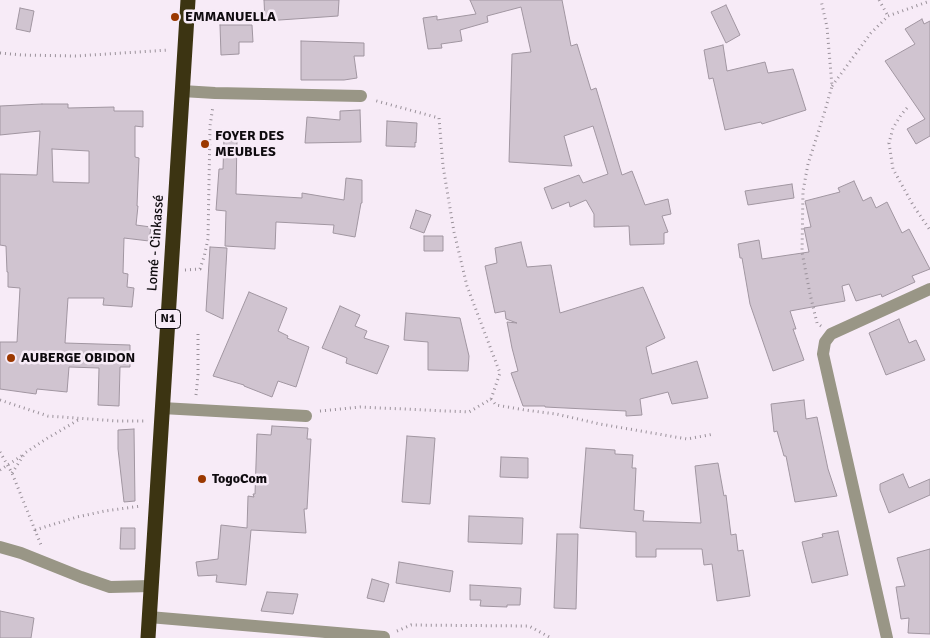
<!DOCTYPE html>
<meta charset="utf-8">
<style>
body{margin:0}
canvas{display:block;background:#f7ebf7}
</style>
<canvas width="930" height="638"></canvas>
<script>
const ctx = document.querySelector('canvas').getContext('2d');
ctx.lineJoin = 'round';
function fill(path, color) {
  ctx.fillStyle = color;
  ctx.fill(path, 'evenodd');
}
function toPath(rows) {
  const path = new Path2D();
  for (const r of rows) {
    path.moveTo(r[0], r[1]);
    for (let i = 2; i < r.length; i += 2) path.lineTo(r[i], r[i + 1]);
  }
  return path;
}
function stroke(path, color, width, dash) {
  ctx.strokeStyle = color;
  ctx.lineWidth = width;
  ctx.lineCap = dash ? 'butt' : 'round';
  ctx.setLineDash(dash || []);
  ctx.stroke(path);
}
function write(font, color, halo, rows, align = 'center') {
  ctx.font = font + ' Signika,sans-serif';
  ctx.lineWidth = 5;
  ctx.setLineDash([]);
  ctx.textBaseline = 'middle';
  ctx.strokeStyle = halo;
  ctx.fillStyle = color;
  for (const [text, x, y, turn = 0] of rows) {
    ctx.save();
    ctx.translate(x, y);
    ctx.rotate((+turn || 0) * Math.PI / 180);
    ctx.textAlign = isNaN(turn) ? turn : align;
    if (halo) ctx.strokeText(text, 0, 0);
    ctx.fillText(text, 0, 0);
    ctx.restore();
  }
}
const building = toPath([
 [264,0,339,0,338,16,265,21,264,0],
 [470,0,562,0,571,46,577,44,591,90,596,88,622,175,632,171,645,205,668,199,671,214,662,216,668,232,664,233,664,244,630,245,629,226,594,227,594,214,586,200,570,207,569,202,552,209,544,188,579,175,583,183,608,174,593,126,564,136,572,166,509,162,512,54,531,52,521,7,487,16,488,22,460,30,462,41,441,44,442,48,428,49,423,18,437,16,437,20,476,14,470,0],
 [726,5,740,35,726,43,711,12,726,5],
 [20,8,34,11,30,32,16,29,20,8],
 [922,19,924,24,930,21,930,136,916,144,907,129,925,119,885,61,915,44,905,29,922,19],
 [220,25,252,25,253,42,239,42,239,54,221,55,220,25],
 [301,41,364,43,364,56,354,56,357,78,344,80,301,80,301,41],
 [723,45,727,71,765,62,768,73,793,69,806,110,762,124,761,122,725,130,713,78,709,79,704,50,723,45],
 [42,104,68,104,68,108,114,107,114,111,143,111,143,127,135,126,135,157,139,158,137,206,138,206,136,225,151,227,149,241,124,238,123,273,128,274,127,287,134,288,132,307,103,305,104,298,68,298,65,343,130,345,130,367,120,367,119,406,98,405,99,368,69,367,67,392,37,389,36,394,0,389,0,342,17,342,20,288,8,287,8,272,7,272,6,246,0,245,0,174,37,175,40,131,0,135,0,106,42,104],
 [52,149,89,151,89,183,53,182,52,149],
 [360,110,361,142,305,143,307,117,340,120,340,111,360,110],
 [387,121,417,123,416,143,415,142,415,147,386,146,387,121],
 [224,138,237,139,236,194,302,198,302,193,344,200,346,178,362,180,362,203,361,203,355,237,333,233,334,225,276,222,275,249,225,246,226,211,216,210,219,169,223,169,224,138],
 [854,181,863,201,871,197,876,208,887,202,902,233,909,229,930,269,912,276,915,282,882,297,881,294,856,301,849,284,842,286,845,301,790,311,796,329,793,329,804,360,773,371,750,304,742,258,740,258,738,244,759,240,762,259,809,252,804,228,811,227,805,201,840,192,838,188,854,181],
 [792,184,794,198,748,205,745,191,792,184],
 [416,210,431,215,424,233,410,228,416,210],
 [424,236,443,236,443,251,424,251,424,236],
 [521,242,527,267,551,265,560,313,643,287,665,338,646,347,652,374,697,361,708,398,672,404,668,392,640,399,642,415,626,416,626,411,545,407,545,406,523,406,511,373,518,371,512,348,507,322,517,323,506,319,505,311,495,313,485,266,497,263,495,248,521,242],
 [210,247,227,248,223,319,206,311,210,247],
 [249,292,287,308,278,331,288,336,287,338,309,347,296,387,278,381,272,397,244,386,244,385,213,376,249,292],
 [340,306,360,315,355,326,367,331,364,338,389,346,377,374,346,363,347,358,322,348,340,306],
 [406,313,460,318,469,356,468,371,428,370,428,342,404,340,406,313],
 [899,319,909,343,916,340,925,360,886,375,869,333,899,319],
 [804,400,806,419,817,417,828,469,837,496,795,502,786,456,784,456,777,431,774,432,771,404,804,400],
 [272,426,308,428,307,439,311,439,307,509,304,509,306,533,251,530,246,585,216,582,217,575,198,576,196,562,218,559,221,525,247,528,248,496,254,497,253,494,255,494,257,434,271,435,272,426],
 [134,429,135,501,124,502,118,449,118,430,134,429],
 [407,436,435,438,430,504,402,502,407,436],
 [586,448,615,450,615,454,633,455,632,468,636,468,634,510,644,511,643,521,701,523,695,466,718,463,724,496,726,495,731,535,736,534,738,551,743,550,750,596,717,601,712,564,704,565,702,549,656,549,656,557,636,557,636,532,580,528,586,448],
 [501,457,528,458,528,478,500,477,501,457],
 [903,474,909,488,930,479,930,495,889,513,880,490,880,484,903,474],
 [469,516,523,518,522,544,468,542,469,516],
 [121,528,135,528,135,549,120,549,121,528],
 [838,531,848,575,812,583,802,542,823,537,822,534,838,531],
 [557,534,578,534,576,609,554,608,557,534],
 [930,549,930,634,908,633,909,618,901,619,896,587,905,586,897,558,930,549],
 [399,562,453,571,450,592,396,583,399,562],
 [372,579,389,584,384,602,367,598,372,579],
 [470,585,521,588,520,605,507,605,507,607,480,606,481,600,470,600,470,585],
 [267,592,298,594,293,614,261,611,267,592],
 [0,611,34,618,31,638,0,638,0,611]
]);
const path = toPath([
 [879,0,888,16],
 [0,53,22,55,76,56,169,50],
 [832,86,871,33,888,16,930,1],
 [907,108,901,115,893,128,889,143,893,169,913,205,930,230],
 [185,270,200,269,204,257,208,239,210,126,213,106],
 [821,326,817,323,810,294,802,252,803,191,808,164,824,114,832,86,827,27,821,0],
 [196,395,198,375,198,334],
 [491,399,496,405,525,410,556,414,600,424,687,439,714,434],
 [0,400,48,416,117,421,146,421],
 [320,411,360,407,469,412,491,399,500,373,467,286,454,232,443,166,439,118,373,100],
 [0,452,12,473,41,545],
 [0,470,23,455],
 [12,473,25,453,46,439,80,419],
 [35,530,77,517,105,511,141,506],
 [397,631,411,625,529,626,551,638]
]);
const street = toPath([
 [182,91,215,93,361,96],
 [162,408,306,416],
 [0,547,21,553,81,577,110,587,151,586],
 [149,617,384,637],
 [887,638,823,354,825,342,831,334,930,289]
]);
const highway = toPath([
 [148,638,188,0]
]);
const markers = [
 [175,17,5,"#9b3800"],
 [205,144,5,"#9b3800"],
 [11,358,5,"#9b3800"],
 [202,479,5,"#9b3800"]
];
const shields = [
 [168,319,25]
];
const shieldNames = [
 ["N1",168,319]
];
const poiNames = [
 ["EMMANUELLA",185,17],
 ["FOYER DES",215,136],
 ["MEUBLES",215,152],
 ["AUBERGE OBIDON",21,358],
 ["TogoCom",212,479]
];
const streetNames = [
 ["Lomé - Cinkassé",156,243,-86]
];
fill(building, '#d0c4d0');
stroke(building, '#a196a1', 1);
stroke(path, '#9a919a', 3, [1, 4]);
stroke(street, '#999686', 12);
stroke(highway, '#3c3412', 15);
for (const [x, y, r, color] of markers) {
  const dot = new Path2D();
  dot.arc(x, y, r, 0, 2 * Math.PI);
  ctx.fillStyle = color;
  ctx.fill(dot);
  stroke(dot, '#f7ebf7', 2);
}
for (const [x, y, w] of shields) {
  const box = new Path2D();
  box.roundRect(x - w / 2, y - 9.5, w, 19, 4);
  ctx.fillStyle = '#f7ebf7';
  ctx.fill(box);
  stroke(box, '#0f0b0f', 1);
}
write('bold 12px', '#0f0b0f', null, shieldNames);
write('bold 14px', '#0f0b0f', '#f7ebf7', poiNames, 'left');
write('14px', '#0f0b0f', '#f7ebf7', streetNames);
</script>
